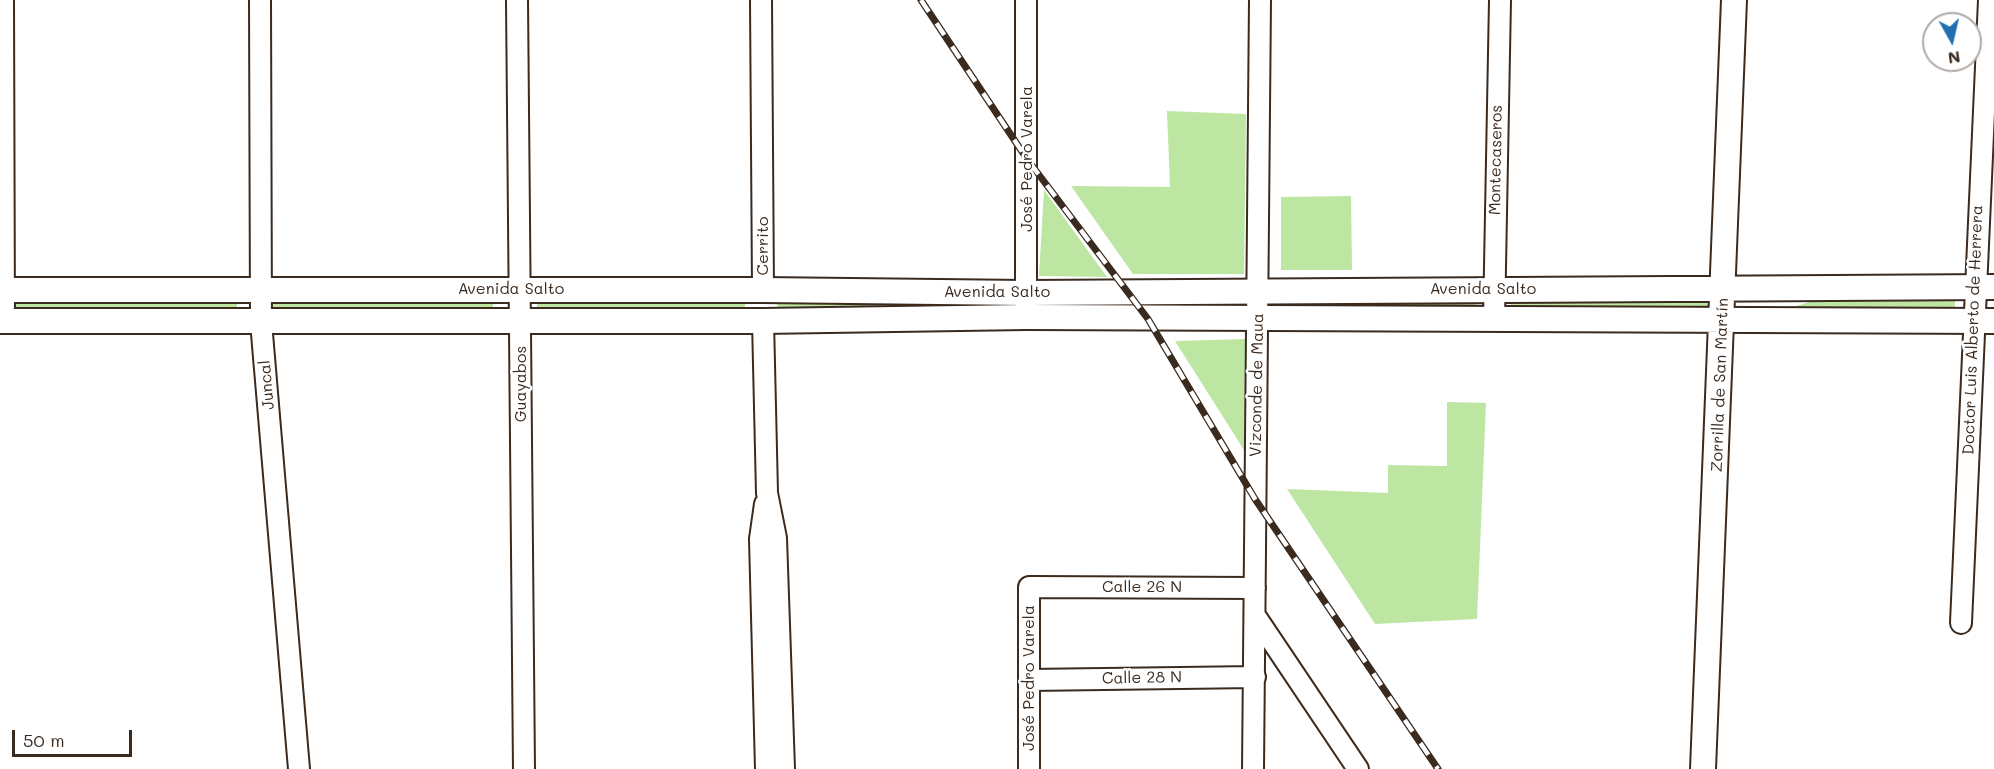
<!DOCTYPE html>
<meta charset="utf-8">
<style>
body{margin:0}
#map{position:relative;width:1994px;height:769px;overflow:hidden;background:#fff;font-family:Mali,sans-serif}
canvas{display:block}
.north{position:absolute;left:1922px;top:12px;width:60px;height:60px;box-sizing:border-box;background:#fff;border:2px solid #b1aaa5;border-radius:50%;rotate:172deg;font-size:16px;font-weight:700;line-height:24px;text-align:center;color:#3b2a1e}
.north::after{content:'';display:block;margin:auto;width:21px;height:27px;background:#1f6fb2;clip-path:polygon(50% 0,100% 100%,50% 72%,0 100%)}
.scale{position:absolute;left:12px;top:730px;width:120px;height:27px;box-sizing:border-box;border:3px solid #3b2a1e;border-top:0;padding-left:8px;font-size:18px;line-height:21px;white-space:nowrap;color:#3b2a1e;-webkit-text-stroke:4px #fff;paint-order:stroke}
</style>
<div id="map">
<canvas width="1994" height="769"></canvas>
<div class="north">N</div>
<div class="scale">50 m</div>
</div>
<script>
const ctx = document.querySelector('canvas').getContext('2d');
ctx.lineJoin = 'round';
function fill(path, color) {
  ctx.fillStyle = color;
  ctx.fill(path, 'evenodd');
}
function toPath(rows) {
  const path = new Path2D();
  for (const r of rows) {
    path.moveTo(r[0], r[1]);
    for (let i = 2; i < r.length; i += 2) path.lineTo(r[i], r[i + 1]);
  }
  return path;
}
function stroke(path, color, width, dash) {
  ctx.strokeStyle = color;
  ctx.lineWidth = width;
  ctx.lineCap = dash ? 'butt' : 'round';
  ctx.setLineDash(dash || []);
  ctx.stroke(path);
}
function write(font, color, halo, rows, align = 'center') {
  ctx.font = font + ' Mali,sans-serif';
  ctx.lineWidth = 5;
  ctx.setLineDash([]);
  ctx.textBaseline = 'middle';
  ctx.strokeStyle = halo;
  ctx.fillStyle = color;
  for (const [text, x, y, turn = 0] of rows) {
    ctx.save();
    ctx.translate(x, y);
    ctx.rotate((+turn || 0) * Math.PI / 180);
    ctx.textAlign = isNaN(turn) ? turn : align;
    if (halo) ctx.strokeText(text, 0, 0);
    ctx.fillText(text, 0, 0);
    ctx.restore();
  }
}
const green = toPath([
 [1167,111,1246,114,1244,274,1133,274,1071,186,1170,187],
 [1044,190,1107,277,1039,276],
 [1351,196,1352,270,1281,270,1281,197],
 [1714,295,1714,314,1511,312,1511,296],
 [537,298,745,301,745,312,537,310],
 [270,299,493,299,493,312,270,312],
 [1007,299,1008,310,778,313,777,302],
 [13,300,237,300,237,313,13,313],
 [1276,300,1475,301,1475,313,1276,312],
 [1816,300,1955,301,1955,313,1730,314,1729,306,1790,308],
 [1245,339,1244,450,1175,341],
 [1447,402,1486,403,1477,619,1375,624,1287,489,1388,493,1388,465,1447,466]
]);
const minor = toPath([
 [3,0,4,321],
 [260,0,261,322,299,769],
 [517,0,524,769],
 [761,0,763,290],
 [1026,306,1026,0],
 [1494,320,1500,0],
 [763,321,767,493,776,538,784,769],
 [765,504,760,539,766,769],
 [1256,617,1358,769],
 [1961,623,1989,0],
 [1029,680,1255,677],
 [1029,769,1029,587,1255,588],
 [1253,769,1260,0]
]);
const tertiary = toPath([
 [0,290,763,290,1026,293,1994,287],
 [0,321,763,321,1026,317,1994,321],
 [1703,769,1734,0]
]);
const rail = toPath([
 [921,0,1027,159,1148,319,1255,499,1438,769]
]);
const streetNames = [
 ["José Pedro Varela",1027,159,-90],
 ["Montecaseros",1496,160,-89],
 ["Cerrito",763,246,-90],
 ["Avenida Salto",511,289],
 ["Avenida Salto",1483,289],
 ["Avenida Salto",997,292],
 ["Doctor Luis Alberto de Herrera",1973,330,-88],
 ["Guayabos",521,384,-90],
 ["Juncal",267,385,-95],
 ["Vizconde de Maua",1257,385,-89],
 ["Zorrilla de San Martín",1720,385,-88],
 ["Calle 26 N",1142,587],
 ["José Pedro Varela",1029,678,-90],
 ["Calle 28 N",1142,678,-1]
];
fill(green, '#bce6a2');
stroke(minor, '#3b2a1e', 24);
stroke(tertiary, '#3b2a1e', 28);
stroke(minor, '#fff', 20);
stroke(tertiary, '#fff', 24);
stroke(rail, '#3b2a1e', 7);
stroke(rail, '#fff', 4.5, [14]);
write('16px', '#3b2a1e', '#fff', streetNames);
</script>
